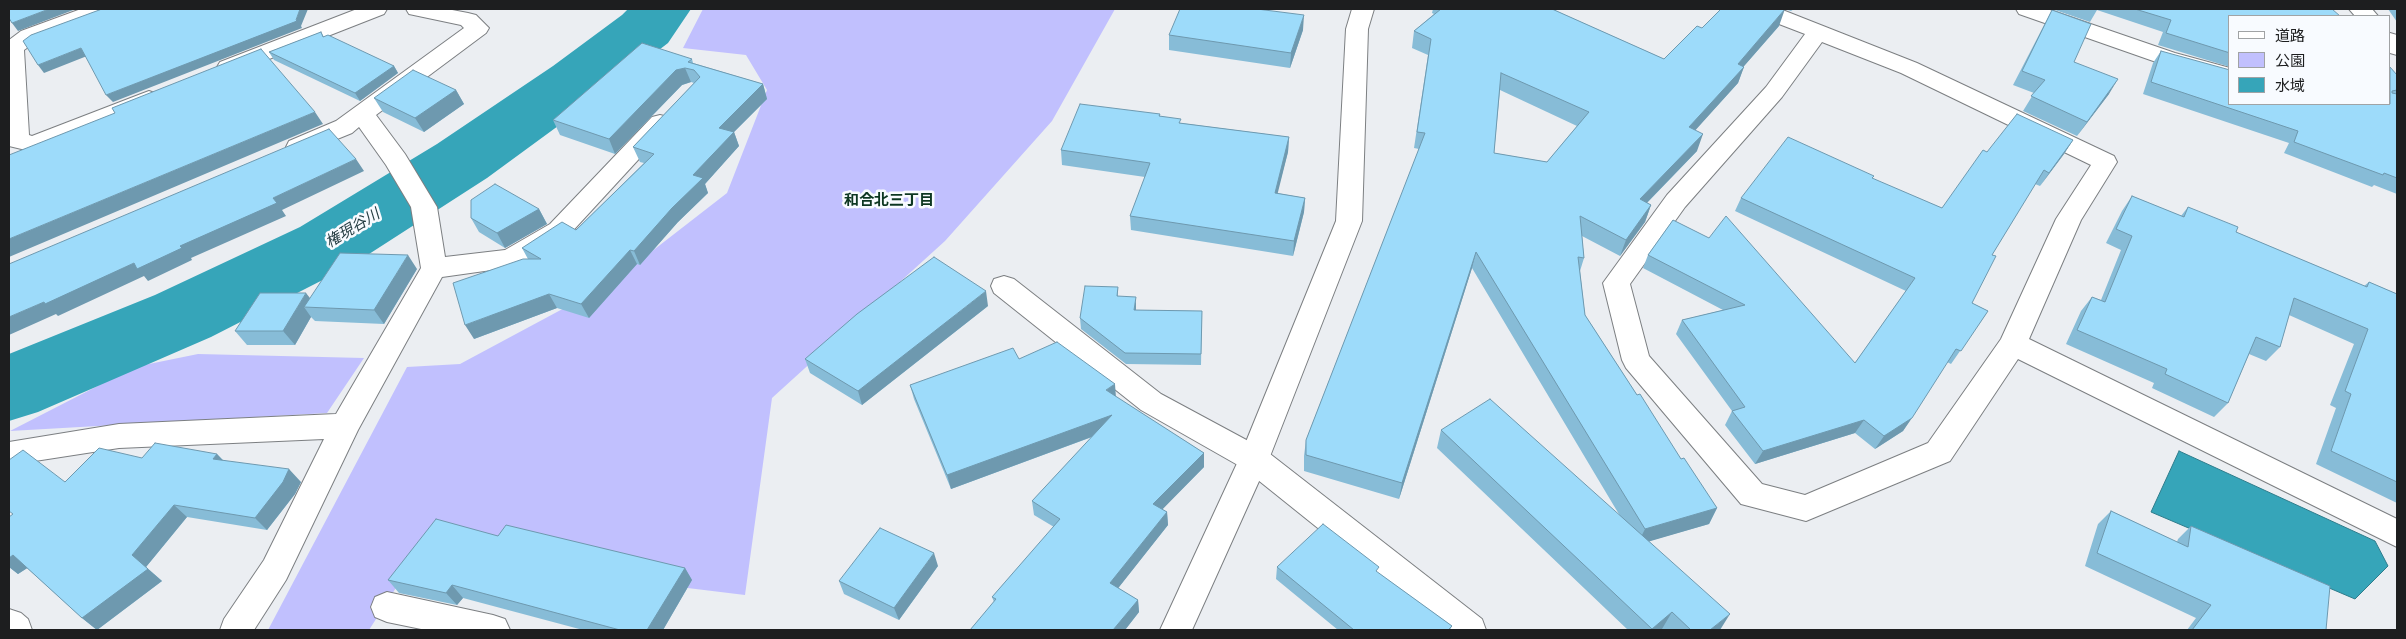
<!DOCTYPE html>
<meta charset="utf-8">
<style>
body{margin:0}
#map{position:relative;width:2406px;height:639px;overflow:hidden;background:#ebeef2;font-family:Roboto,"Noto Sans JP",sans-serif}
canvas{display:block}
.frame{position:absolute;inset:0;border:10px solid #1d1e1f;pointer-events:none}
.legend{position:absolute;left:2228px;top:15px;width:162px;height:90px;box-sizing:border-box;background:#f8fbff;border:1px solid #a0a3a5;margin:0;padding:6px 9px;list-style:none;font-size:15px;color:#1d1e1f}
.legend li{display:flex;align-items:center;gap:10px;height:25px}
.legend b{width:25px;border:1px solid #a0a3a5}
</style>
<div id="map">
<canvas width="2406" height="639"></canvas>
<div class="frame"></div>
<ul class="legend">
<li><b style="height:6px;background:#fff"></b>道路</li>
<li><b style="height:14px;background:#c1c0fe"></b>公園</li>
<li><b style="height:14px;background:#36a5b9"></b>水域</li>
</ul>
</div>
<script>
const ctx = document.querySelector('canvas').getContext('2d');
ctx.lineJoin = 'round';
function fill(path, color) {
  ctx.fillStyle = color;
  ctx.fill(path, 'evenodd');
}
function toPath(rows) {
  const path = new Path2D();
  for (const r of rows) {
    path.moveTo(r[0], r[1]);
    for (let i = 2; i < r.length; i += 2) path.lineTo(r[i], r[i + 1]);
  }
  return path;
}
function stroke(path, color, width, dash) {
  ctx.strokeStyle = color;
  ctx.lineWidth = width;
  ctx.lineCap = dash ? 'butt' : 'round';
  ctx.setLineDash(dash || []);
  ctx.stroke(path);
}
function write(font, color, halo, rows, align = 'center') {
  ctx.font = font + ' Roboto,"Noto Sans JP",sans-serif';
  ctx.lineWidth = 5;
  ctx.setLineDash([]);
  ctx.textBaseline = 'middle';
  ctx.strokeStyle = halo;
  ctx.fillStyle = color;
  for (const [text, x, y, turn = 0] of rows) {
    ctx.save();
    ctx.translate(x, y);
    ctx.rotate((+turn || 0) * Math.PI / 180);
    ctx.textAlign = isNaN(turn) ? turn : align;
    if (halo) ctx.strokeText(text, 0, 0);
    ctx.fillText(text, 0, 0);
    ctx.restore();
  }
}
const green = toPath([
 [703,9,1115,9,1052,121,945,241,772,398,745,595,417,555,369,630,268,630,407,367,460,364,611,283,727,193,767,90,746,55,683,48],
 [198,354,364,358,327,413,10,431,121,374,144,365]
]);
const water = toPath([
 [2179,451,2375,541,2388,566,2355,599,2151,512,2179,451]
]);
const river = toPath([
 [628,9,691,9,668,43,599,96,487,178,352,265,211,337,38,412,9,421,9,354,155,295,300,227,437,144,553,66,622,15,628,9]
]);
const street = toPath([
 [81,9,112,9,109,14,37,41,24,50,29,135,32,136,141,94,149,91,157,94,161,99,157,104,43,150,34,152,9,146,9,40,21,31,81,9],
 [357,9,387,9,384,14,236,72,228,74,220,72,217,67,220,62,357,9],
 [406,9,447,9,468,13,476,15,489,28,486,33,376,115,405,154,437,207,445,257,505,250,550,224,652,117,660,115,668,117,672,123,568,236,520,266,442,277,358,430,286,580,254,630,220,630,224,619,264,560,324,439,119,448,22,463,9,467,9,442,119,424,336,414,421,268,411,207,386,165,359,127,352,133,298,155,289,153,286,147,289,141,336,121,464,28,461,25,409,14,406,9],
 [1750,9,1780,9,1917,63,2114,156,2117,162,2081,220,2029,339,2397,519,2397,547,2018,359,1950,461,1806,521,1741,504,1626,368,1622,360,1603,283,1667,195,1766,87,1805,34,1753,14,1750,9],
 [1822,42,1901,73,2091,165,2056,219,2001,339,1928,443,1805,495,1762,484,1649,356,1630,284,1685,207,1782,97,1822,42],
 [2016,9,2047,9,2175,53,2230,68,2230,83,2159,63,2019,14,2016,9],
 [2349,9,2372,9,2378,16,2355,16,2349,9],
 [2390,33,2397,35,2397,55,2390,53,2390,33],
 [1004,276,1014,279,1161,394,1265,450,1482,619,1486,630,1445,630,1243,468,1141,410,994,293,991,286,994,279,1004,276],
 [387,592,493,615,505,619,510,630,426,630,387,622,375,617,371,607,375,597,387,592],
 [9,609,21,613,28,619,32,630,9,630,9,609]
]);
const secondary = toPath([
 [1352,9,1374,9,1368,29,1362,221,1269,459,1192,630,1160,630,1239,459,1336,221,1346,29,1352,9]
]);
const wall = toPath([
 [1433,9,1552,9,1664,59,1702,28,1779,26,1744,66,1738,83,1695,130,1697,151,1647,203,1651,205,1645,222,1620,256,1582,236,1584,258,1580,271,1585,315,1637,395,1681,459,1717,508,1709,524,1649,541,1720,630,1664,630,1662,629,1661,630,1628,630,1437,448,1441,430,1620,516,1472,268,1399,499,1304,471,1304,456,1306,440,1419,149,1414,148,1428,55,1412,48,1414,31,1434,14,1432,13],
 [1500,90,1577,126,1547,162,1494,153],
 [1784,9,1794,9,1791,11],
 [2052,9,2332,9,2230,16,2230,67,2158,45,2163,32,2097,10,2090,22],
 [2388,9,2397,9,2397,22],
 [2052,10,2074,62,2109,94,2077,136,2023,111,2034,93,2013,85,2044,25],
 [1303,30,1290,68,1169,50,1169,35],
 [321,32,324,37,394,66,398,73,360,101,274,60,269,52],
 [2161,51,2230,104,2390,67,2397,75,2397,92,2396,94,2397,94,2397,194,2374,185,2372,187,2284,153,2289,143,2143,94,2153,63],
 [692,59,693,63,763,84,767,99,734,132,739,146,705,184,708,193,678,222,640,265,637,264,589,318,557,308,474,339,528,259,522,248,576,230,644,163,640,162,633,147,694,83,691,82,682,85,615,154,560,135,553,120],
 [456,90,464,104,424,132,383,112,374,98],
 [1160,114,1160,116,1181,123,1289,137,1288,152,1277,193,1305,198,1304,212,1293,256,1131,230,1130,216,1145,177,1062,165,1061,150],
 [2073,140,2064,154,2040,186,2035,184,1992,255,1972,303,1988,311,1951,364,1947,362,1903,431,1875,449,1855,433,1755,464,1725,425,1732,411,1676,334,1682,320,1723,310,1643,268,1648,255,1673,220,1855,363,1906,291,1735,211,1741,198,1872,179,1942,208,1987,152],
 [2132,196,2181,216,2188,207,2236,232,2364,286,2369,282,2397,294,2397,503,2316,464,2336,408,2330,405,2354,344,2289,315,2280,347,2266,361,2249,354,2228,403,2214,417,2152,388,2154,383,2066,344,2081,311,2092,297,2101,300,2121,250,2106,243,2122,211],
 [539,209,547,224,505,248,479,232,471,218],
 [417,269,384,324,315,321,311,317,295,345,247,345,235,331],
 [1118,287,1118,296,1136,308,1136,310,1202,311,1201,365,1126,364,1081,329,1080,318],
 [988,306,862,405,810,373,805,359],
 [1019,359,1116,397,1204,453,1204,467,1162,509,1167,512,1168,525,1118,588,1138,600,1139,612,1125,630,970,630,994,602,992,597,1054,527,1034,515,1032,501,1092,437,951,489,914,399,910,385],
 [217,454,223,460,301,482,295,494,267,530,187,517,146,567,162,581,97,630,82,618,27,568,18,574,9,567,9,517,65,482,142,458],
 [2111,511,2177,542,2178,539,2191,526,2326,630,2187,630,2196,618,2085,566,2098,524],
 [498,536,685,568,692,580,663,630,583,630,463,598,457,605,399,593,388,580],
 [938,566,899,620,844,594,839,581],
 [1277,567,1378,573,1452,626,1450,630,1338,630,1276,579]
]);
const shadedWall = toPath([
 [49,9,76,9,18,31,12,23],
 [300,9,308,9,301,26,302,28,113,102,106,95,296,20],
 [1785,9,1779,26,1731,81,1738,64],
 [1304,15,1303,30,1290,68,1291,53],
 [81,48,87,56,44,73,38,65],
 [394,66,398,73,360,101,355,93],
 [1744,67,1738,83,1683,144,1689,127],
 [685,68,691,82,682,85,615,154,609,139,676,70],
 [2118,79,2109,94,2077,136,2087,122],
 [763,84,767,99,734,132,739,146,705,184,708,193,678,222,640,265,634,251,693,175,719,128],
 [456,90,464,104,424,132,415,118],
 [315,112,323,124,9,257,9,239],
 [1703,134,1697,151,1634,216,1640,199],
 [1289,137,1288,152,1274,208,1275,193],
 [2073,140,2064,154,2040,186,2049,173],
 [356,159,364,171,282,210,286,216,191,258,192,260,148,281,144,276,58,316,56,314,9,335,9,317,134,263],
 [1305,198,1304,212,1293,256,1294,241],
 [1651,205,1645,222,1620,256,1626,240],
 [539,209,547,224,505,248,497,233],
 [630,250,637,264,589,318,581,304],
 [1476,252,1472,268,1399,499,1402,483],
 [408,255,417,269,384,324,374,310],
 [986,291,988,306,862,405,858,391],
 [306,293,317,307,304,307,311,317,295,345,283,331],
 [549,294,557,308,474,339,465,325],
 [1136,297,1136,308,1135,322,1134,310],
 [1115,384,1116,398,1106,390],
 [1112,415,1113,429,951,489,947,475],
 [1912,418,1903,431,1875,449,1884,436],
 [1864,420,1855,433,1755,464,1763,451],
 [1204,453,1204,467,1154,518,1153,504],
 [217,454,229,467,213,459],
 [289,469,301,482,295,494,267,530,255,518],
 [174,505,187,517,146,567,162,581,97,630,82,618,132,555],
 [1717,508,1709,524,1637,545,1645,529],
 [1167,512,1168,525,1112,596,1110,583],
 [934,553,938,566,899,620,894,608],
 [13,555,29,567,18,574,9,567,9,558],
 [685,568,692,580,663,630,647,630],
 [452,585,463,598,457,605,446,593],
 [1138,600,1139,612,1125,630,1113,630],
 [1672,612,1662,629,1661,630,1651,630,1652,629],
 [1730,614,1720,630,1710,630]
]);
const building = toPath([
 [9,9,49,9,12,23,9,18,9,9],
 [102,9,300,9,296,20,297,21,106,95,81,48,38,65,23,41,31,35,102,9],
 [1180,9,1257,9,1304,15,1291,53,1169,35,1180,9],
 [1441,9,1552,9,1664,59,1697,26,1702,28,1721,9,1785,9,1738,64,1744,67,1689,127,1703,134,1640,199,1651,205,1626,240,1580,216,1584,258,1578,257,1585,315,1637,395,1640,394,1681,459,1684,458,1717,508,1645,529,1476,252,1402,483,1306,455,1306,440,1425,133,1417,132,1431,39,1414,31,1441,9],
 [1501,73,1589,112,1547,162,1494,153,1501,73],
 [2135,9,2332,9,2340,16,2230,16,2230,53,2166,33,2171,20,2135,9],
 [2052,10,2091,24,2074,62,2118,79,2087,122,2031,96,2045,80,2022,71,2052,10],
 [321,32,323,37,328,35,394,66,355,93,269,52,321,32],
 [642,43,692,59,688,62,763,84,719,128,734,132,693,175,703,178,672,208,634,251,630,250,581,304,549,294,465,325,453,283,523,259,541,259,522,248,562,222,576,230,654,154,633,147,700,77,694,70,685,68,676,70,609,139,553,120,642,43],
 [261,49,315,112,9,239,9,155,115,113,112,108,261,49],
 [2161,51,2230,70,2230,104,2390,104,2390,67,2397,75,2397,90,2392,91,2392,93,2397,94,2397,178,2384,173,2383,175,2294,142,2298,131,2151,82,2161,51],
 [413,70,456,90,415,118,374,98,413,70],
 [1080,104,1160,114,1159,116,1181,119,1179,123,1289,137,1275,193,1305,198,1294,241,1130,216,1150,163,1061,150,1080,104],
 [2017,114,2073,140,2049,173,2044,170,1992,255,1996,256,1972,303,1988,311,1961,351,1956,349,1912,418,1884,436,1864,420,1763,451,1732,411,1745,407,1682,320,1745,305,1648,255,1673,220,1709,238,1726,216,1855,363,1915,278,1741,198,1788,137,1874,176,1872,178,1942,208,1983,150,1987,152,2017,114],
 [329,129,356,159,273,198,277,203,180,246,182,248,137,269,134,263,45,304,44,302,9,317,9,264,329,129],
 [495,184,539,209,497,233,471,218,471,200,495,184],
 [2132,196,2184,217,2188,207,2238,227,2236,232,2367,287,2369,282,2397,294,2397,482,2331,451,2351,394,2345,391,2368,329,2294,298,2280,347,2256,337,2228,403,2165,374,2167,369,2077,330,2092,297,2105,302,2132,236,2116,229,2132,196],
 [340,253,408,255,374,310,304,307,340,253],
 [934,257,986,291,858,391,805,359,857,314,934,257],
 [1085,286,1118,287,1117,296,1136,297,1134,310,1202,311,1201,354,1125,353,1080,318,1085,286],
 [260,293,306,293,283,331,235,331,260,293],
 [1057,342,1115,384,1106,390,1204,453,1153,504,1167,512,1110,583,1138,600,1113,630,970,630,996,599,992,597,1060,519,1032,501,1112,415,947,475,910,385,1013,348,1019,359,1057,342],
 [1490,399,1730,614,1710,630,1691,630,1672,612,1652,629,1441,430,1490,399],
 [155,443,217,454,213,459,289,469,283,482,255,518,174,505,132,555,148,569,82,618,13,555,9,558,9,517,13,514,9,511,9,460,23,450,65,482,99,448,142,458,155,443],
 [2111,511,2188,547,2191,526,2330,586,2326,630,2192,630,2211,605,2097,553,2111,511],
 [436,519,498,536,506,525,685,568,647,630,620,630,452,585,446,593,388,580,436,519],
 [1323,524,1379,567,1376,571,1452,626,1448,630,1354,630,1277,567,1323,524],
 [880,528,934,553,894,608,839,581,880,528]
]);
const neighbourhoodNames = [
 ["和合北三丁目",889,201]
];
const waterNames = [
 ["権現谷川",353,229,-31]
];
fill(green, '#c1c0fe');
fill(water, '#36a5b9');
stroke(water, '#2e7c8b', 1);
fill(river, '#36a5b9');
stroke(street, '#7c7f82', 2);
stroke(secondary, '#7c7f82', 2);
fill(street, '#fff');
fill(secondary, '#fff');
fill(wall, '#87bcd7');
fill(shadedWall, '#6e99af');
fill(building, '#9ddbfa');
stroke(building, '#6e99af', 1);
write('bold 15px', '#0d3722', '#f8fbff', neighbourhoodNames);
write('italic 15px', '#243c42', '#f8fbff', waterNames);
</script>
